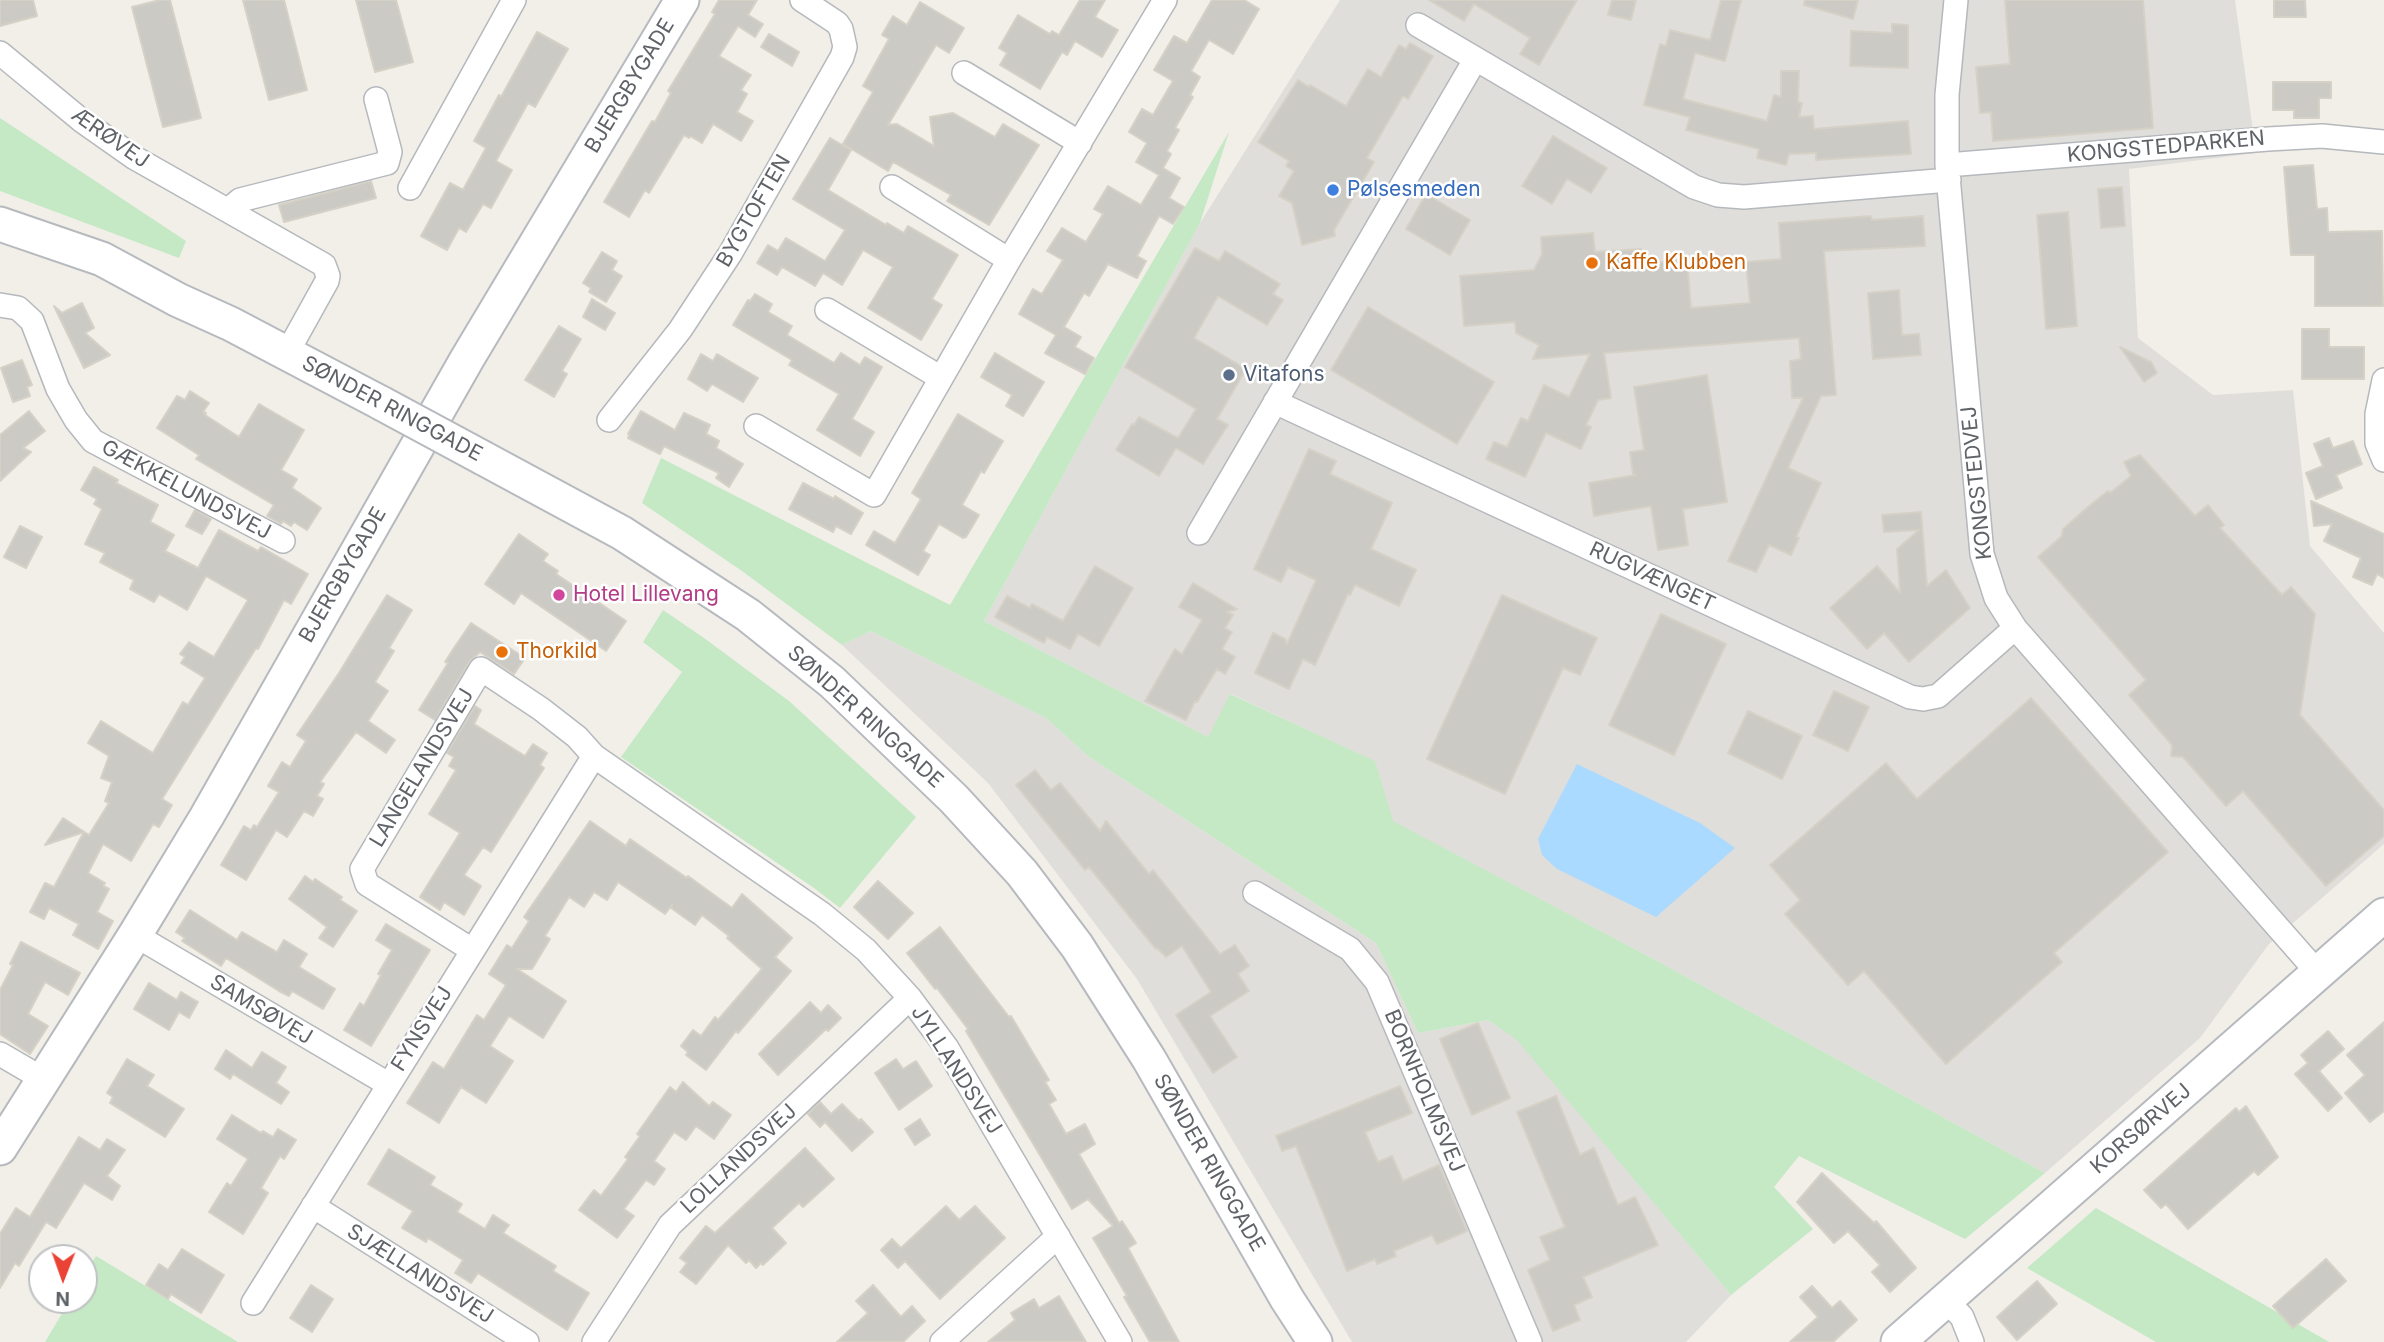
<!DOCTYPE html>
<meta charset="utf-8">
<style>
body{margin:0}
#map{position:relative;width:2384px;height:1342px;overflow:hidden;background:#f1efe8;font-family:Inter,sans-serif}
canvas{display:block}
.north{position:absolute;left:28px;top:1244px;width:70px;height:70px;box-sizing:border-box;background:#fff;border:2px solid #bfc1c3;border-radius:50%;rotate:181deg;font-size:19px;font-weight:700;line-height:28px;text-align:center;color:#5f6368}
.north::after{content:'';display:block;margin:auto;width:24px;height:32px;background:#ea4335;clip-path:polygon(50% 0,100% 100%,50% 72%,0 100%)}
</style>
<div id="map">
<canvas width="2384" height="1342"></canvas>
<div class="north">N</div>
</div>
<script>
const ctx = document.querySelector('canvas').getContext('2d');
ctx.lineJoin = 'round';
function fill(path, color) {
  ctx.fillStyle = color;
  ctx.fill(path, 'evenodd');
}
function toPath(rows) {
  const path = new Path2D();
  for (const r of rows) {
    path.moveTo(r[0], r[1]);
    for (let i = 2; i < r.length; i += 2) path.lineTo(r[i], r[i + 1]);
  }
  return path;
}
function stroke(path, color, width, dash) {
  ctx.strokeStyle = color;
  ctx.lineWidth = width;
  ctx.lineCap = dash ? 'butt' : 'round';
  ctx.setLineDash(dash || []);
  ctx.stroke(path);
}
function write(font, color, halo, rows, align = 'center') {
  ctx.font = font + ' Inter,sans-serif';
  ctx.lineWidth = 5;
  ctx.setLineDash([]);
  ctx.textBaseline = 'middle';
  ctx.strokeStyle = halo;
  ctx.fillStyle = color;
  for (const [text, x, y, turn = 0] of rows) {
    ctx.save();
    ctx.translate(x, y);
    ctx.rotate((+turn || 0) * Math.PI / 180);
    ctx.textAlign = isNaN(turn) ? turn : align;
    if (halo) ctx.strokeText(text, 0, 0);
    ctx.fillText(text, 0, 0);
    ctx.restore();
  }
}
const industrial = toPath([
 [1340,0,2235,0,2256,153,2129,169,2138,338,2213,395,2293,390,2310,546,2384,633,2384,844,2269,944,2200,1038,2045,1173,1661,963,1392,821,1374,761,1231,694,1208,737,984,621,1200,223],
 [871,631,1046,718,1089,757,1376,943,1418,1033,1488,1020,1518,1040,1731,1295,1686,1342,1352,1342,1137,979,988,783,842,645]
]);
const green = toPath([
 [0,118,186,241,179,258,0,191],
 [1229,132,1200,223,984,621,1208,737,1230,694,1375,761,1393,821,1661,963,2045,1173,1965,1239,1799,1156,1774,1187,1813,1229,1731,1295,1517,1040,1488,1020,1418,1033,1376,943,1089,757,1046,718,871,631,842,645,742,571,642,503,661,458,950,605],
 [663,610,704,638,789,701,916,817,840,908,814,888,621,757,682,672,643,642],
 [2096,1208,2329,1342,2156,1342,2027,1268],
 [96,1256,238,1342,45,1342,70,1300,84,1300,84,1276]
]);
const water = toPath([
 [1577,764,1700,823,1735,848,1656,917,1557,869,1542,855,1538,839]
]);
const building = toPath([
 [0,0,33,0,37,16,0,26,0,0],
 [160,0,170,0,201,118,163,127,132,7,160,0],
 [243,0,284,0,307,90,269,100,243,0],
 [356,0,396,0,413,62,375,72,356,0],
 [719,0,757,0,748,15,763,24,755,37,738,26,719,56,751,75,741,90,747,94,737,112,753,121,741,141,713,124,702,143,690,136,689,138,684,135,649,193,645,190,629,217,604,202,652,121,655,122,671,93,668,91,715,14,712,12,719,0],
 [1080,0,1105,0,1095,17,1118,30,1102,57,1075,41,1067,55,1062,52,1040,89,1000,65,1007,53,999,48,1018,15,1050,34,1052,31,1059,35,1080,0],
 [1212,0,1244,0,1259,9,1233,54,1209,40,1191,71,1200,77,1190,95,1193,97,1175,128,1179,130,1167,151,1171,154,1163,168,1180,178,1169,198,1184,207,1173,224,1159,216,1137,256,1146,261,1137,278,1108,264,1089,296,1084,293,1064,327,1081,337,1075,347,1094,358,1085,374,1045,353,1056,335,1019,314,1033,289,1042,294,1063,260,1047,251,1062,228,1086,242,1103,214,1094,209,1108,186,1141,205,1159,175,1136,162,1147,143,1129,132,1142,109,1153,115,1173,81,1154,70,1174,36,1187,43,1212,0],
 [1429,0,1577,0,1539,65,1520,54,1530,38,1474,4,1464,21,1429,0],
 [1612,0,1636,0,1631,20,1608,15,1612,0],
 [1721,0,1741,0,1725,61,1695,53,1683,99,1767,121,1774,95,1781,97,1781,71,1799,71,1798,102,1802,103,1799,117,1813,116,1814,129,1908,121,1911,154,1816,160,1816,153,1789,154,1786,165,1757,158,1759,149,1686,130,1690,117,1644,105,1660,44,1666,46,1670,30,1710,40,1721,0],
 [1805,0,1858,0,1853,19,1804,5,1805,0],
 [2005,0,2143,0,2153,128,1993,141,1991,112,1980,113,1976,67,2010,64,2005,0],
 [2274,0,2305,0,2306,17,2274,17,2274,0],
 [920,2,964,28,949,53,936,45,888,125,897,124,934,146,930,117,953,113,995,137,1003,124,1039,145,989,225,947,201,951,195,893,162,888,171,843,144,873,92,863,86,889,39,882,35,893,16,907,25,920,2],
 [1892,24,1908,25,1908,68,1850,66,1851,31,1892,33,1892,24],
 [537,32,568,49,535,107,528,103,496,161,512,170,491,208,483,204,466,232,459,228,447,250,421,236,450,183,463,190,486,148,474,141,499,95,501,97,537,32],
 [769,34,799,52,792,66,761,47,769,34],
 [1410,43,1433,56,1408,99,1403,96,1367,158,1374,162,1334,230,1335,236,1302,245,1292,203,1279,196,1294,171,1286,166,1289,161,1258,142,1298,80,1309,87,1310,85,1346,106,1368,69,1381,77,1399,45,1406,49,1410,43],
 [2273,82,2331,82,2331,98,2319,98,2319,118,2294,118,2294,110,2273,110,2273,82],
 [1553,136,1607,168,1591,193,1567,179,1552,204,1522,186,1553,136],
 [830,138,851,150,828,190,886,225,887,223,904,233,908,226,958,255,932,299,942,305,921,340,868,308,893,267,863,250,842,285,823,273,815,286,782,267,777,275,757,263,768,245,778,251,786,238,825,261,845,230,793,199,830,138],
 [2313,165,2317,209,2327,208,2328,232,2382,231,2383,306,2315,306,2315,255,2291,255,2284,167,2313,165],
 [371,181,376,198,284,222,279,205,371,181],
 [2122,187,2125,226,2101,228,2098,189,2122,187],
 [1426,194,1470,220,1450,255,1406,229,1426,194],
 [2068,212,2077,326,2046,329,2037,215,2068,212],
 [1871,216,1872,220,1923,216,1925,246,1824,251,1836,395,1821,396,1788,468,1821,483,1796,537,1799,538,1791,555,1769,545,1756,572,1728,561,1803,398,1792,398,1790,361,1801,359,1799,338,1604,353,1611,398,1598,400,1586,425,1591,427,1581,449,1546,433,1525,477,1486,459,1494,442,1507,447,1521,418,1528,421,1544,385,1569,397,1590,354,1533,359,1539,345,1516,333,1515,322,1464,326,1460,276,1534,270,1542,254,1541,237,1593,233,1595,252,1641,249,1642,264,1687,260,1691,308,1750,303,1746,262,1781,259,1779,223,1871,216],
 [1195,248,1219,261,1225,251,1262,273,1280,284,1273,294,1283,300,1267,325,1218,296,1194,338,1246,369,1217,419,1228,425,1203,464,1176,448,1159,476,1116,450,1132,424,1134,425,1139,417,1178,438,1196,409,1125,367,1195,248],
 [602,252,617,261,612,270,622,276,606,302,589,292,591,288,583,283,602,252],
 [1899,290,1902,335,1919,334,1921,355,1873,359,1868,293,1899,290],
 [755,294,772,304,768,312,792,326,787,335,834,363,841,353,860,365,865,357,882,367,852,419,874,432,860,456,817,430,839,394,789,365,792,360,733,325,748,300,750,301,755,294],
 [592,299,615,313,605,330,583,317,592,299],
 [82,303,94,328,85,333,110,355,84,368,54,306,62,313,82,303],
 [1368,307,1494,382,1457,444,1331,370,1368,307],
 [559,326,581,339,562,371,567,374,554,397,525,380,559,326],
 [2302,329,2329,329,2329,347,2364,347,2364,379,2302,379,2302,329],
 [2120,347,2151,362,2157,373,2144,382,2120,347],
 [995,353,1044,382,1023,416,1006,406,1012,395,981,377,995,353],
 [701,354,713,361,717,354,758,378,743,402,712,384,707,391,688,379,701,354],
 [22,360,32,385,27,387,30,396,13,402,1,368,22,360],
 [1707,375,1727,502,1683,509,1688,545,1658,550,1651,506,1594,516,1589,483,1636,475,1633,474,1630,452,1644,450,1634,387,1707,375],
 [190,391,209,403,203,412,206,413,205,415,239,437,259,404,304,430,281,470,297,479,292,488,321,508,307,530,294,522,291,526,283,521,281,524,267,516,274,505,196,459,199,455,157,428,177,396,185,400,190,391],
 [29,411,45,431,23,448,31,452,0,481,0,435,29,411],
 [641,411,675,430,684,413,710,425,706,434,719,441,716,448,743,464,729,487,716,478,719,473,664,446,660,454,628,438,630,435,628,434,641,411],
 [958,414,1003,441,984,473,981,471,962,505,979,515,966,537,963,538,939,524,923,551,930,555,918,575,866,545,874,531,895,543,921,499,912,493,958,414],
 [2329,438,2333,448,2353,441,2362,464,2336,475,2342,488,2316,499,2306,473,2323,466,2314,444,2329,438],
 [1309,449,1336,461,1330,474,1392,503,1371,549,1416,570,1399,606,1355,585,1350,595,1348,594,1315,665,1303,659,1289,689,1255,673,1273,633,1285,639,1287,644,1316,580,1288,567,1281,582,1254,569,1309,449],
 [2140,455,2195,516,2208,505,2224,525,2220,528,2282,595,2291,587,2315,614,2300,715,2384,810,2384,836,2326,886,2243,791,2226,806,2183,757,2171,756,2172,745,2129,695,2146,680,2038,557,2062,536,2063,529,2089,506,2108,491,2110,493,2131,476,2124,462,2140,455],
 [94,467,118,480,116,483,158,505,150,522,174,535,165,551,198,568,219,530,258,551,261,547,308,574,291,604,284,600,258,649,256,648,162,799,172,805,159,827,153,824,131,861,103,844,88,873,105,883,103,886,109,889,97,912,113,921,98,949,73,935,79,924,49,908,44,919,30,912,45,883,54,887,84,832,45,845,63,818,89,835,109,803,105,801,112,782,101,778,109,756,88,743,101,721,153,753,183,702,188,705,205,678,181,663,185,657,180,654,189,642,214,657,248,600,206,576,187,610,159,594,154,602,130,589,134,580,100,562,105,553,85,544,102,509,94,504,97,499,81,490,94,467],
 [803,483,834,499,835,496,863,513,851,534,836,526,833,532,789,509,803,483],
 [2311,501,2384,534,2384,578,2377,574,2372,585,2353,577,2361,558,2324,541,2332,524,2314,526,2311,501],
 [195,510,211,519,202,534,186,526,195,510],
 [1921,512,1927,586,1946,570,1970,608,1909,662,1884,633,1867,649,1830,608,1877,566,1900,593,1897,549,1919,530,1884,532,1882,515,1921,512],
 [20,526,42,537,26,568,4,557,20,526],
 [519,534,548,554,543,561,558,571,556,574,626,621,606,651,521,593,514,604,485,584,519,534],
 [1095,566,1133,588,1099,646,1078,634,1070,649,1047,637,1044,643,995,617,1007,596,1030,608,1032,604,1063,621,1095,566],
 [1193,583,1237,609,1227,612,1233,615,1225,628,1232,632,1222,649,1235,657,1225,674,1217,669,1197,702,1195,701,1186,720,1145,701,1175,649,1182,654,1202,620,1179,607,1193,583],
 [387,595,412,610,389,648,394,651,375,682,388,691,368,721,395,740,386,753,356,732,320,782,324,784,317,796,323,799,313,816,304,811,287,837,276,830,246,880,221,865,244,826,251,830,254,825,257,827,279,792,268,786,282,762,290,767,306,741,297,735,339,673,387,595],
 [1502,595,1597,638,1580,675,1563,668,1505,794,1427,759,1502,595],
 [1661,614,1726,644,1674,755,1609,725,1661,614],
 [471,623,525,658,514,674,480,652,469,662,435,720,419,710,448,663,445,662,454,648,471,623],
 [1834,691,1869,707,1848,751,1813,735,1834,691],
 [2031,698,2168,852,2054,953,2062,962,1946,1064,1864,971,1848,985,1785,914,1800,900,1770,865,1886,763,1917,799,2031,698],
 [475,706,481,710,474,724,525,756,533,744,547,753,540,765,544,768,491,852,483,847,464,875,481,886,464,915,444,902,440,910,420,897,460,833,429,814,456,770,449,766,454,757,447,753,475,706],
 [1748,711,1802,736,1782,779,1728,753,1748,711],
 [1035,770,1051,790,1060,783,1100,831,1106,821,1149,874,1153,870,1220,954,1235,945,1249,966,1238,974,1249,991,1210,1016,1237,1057,1213,1073,1176,1015,1211,992,1182,946,1166,957,1157,948,1156,949,1089,867,1085,870,1016,785,1035,770],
 [590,821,626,846,630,839,687,878,688,876,732,908,742,894,792,938,775,957,791,971,738,1033,736,1031,706,1070,686,1055,688,1052,681,1046,693,1030,701,1036,715,1017,718,1020,762,969,727,938,729,936,702,915,695,925,671,908,672,905,665,914,618,882,607,900,594,892,584,907,569,897,545,936,550,939,532,969,517,969,566,1001,543,1038,509,1016,490,1046,513,1061,486,1103,461,1087,439,1123,407,1103,433,1062,444,1069,477,1015,484,1020,506,985,489,974,507,945,512,948,529,921,524,917,590,821],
 [305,876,313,882,315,879,342,897,340,900,357,911,333,947,319,938,327,927,289,899,305,876],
 [878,881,913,913,888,939,854,907,878,881],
 [190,910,237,940,242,932,277,952,284,940,307,954,299,967,335,989,323,1009,292,991,289,996,279,991,226,958,221,966,182,941,185,938,176,932,190,910],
 [386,924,430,950,371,1046,344,1030,360,1003,364,1006,381,975,378,974,392,950,376,940,386,924],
 [940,927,1009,1017,1011,1016,1049,1080,1045,1082,1056,1100,1049,1104,1066,1134,1085,1124,1095,1144,1079,1154,1119,1223,1122,1221,1136,1243,1128,1248,1179,1342,1150,1342,1124,1297,1127,1296,1093,1238,1113,1226,1088,1199,1072,1209,966,1031,968,1029,937,988,935,989,907,953,940,927],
 [21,942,80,973,68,995,45,982,28,1014,48,1026,30,1054,0,1034,0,990,13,965,10,964,21,942],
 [149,983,177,1000,181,992,198,1002,189,1018,179,1012,169,1030,134,1009,149,983],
 [810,1002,821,1013,828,1005,841,1018,828,1031,826,1029,778,1075,759,1054,810,1002],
 [2384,1022,2384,1111,2370,1122,2345,1093,2365,1075,2347,1055,2384,1022],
 [1478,1023,1510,1098,1472,1115,1440,1039,1478,1023],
 [2328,1031,2344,1049,2319,1071,2342,1098,2328,1111,2295,1074,2308,1063,2301,1055,2328,1031],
 [226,1050,252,1068,262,1052,286,1067,276,1083,289,1092,281,1104,233,1074,230,1079,215,1069,226,1050],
 [127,1059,154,1075,147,1086,184,1109,165,1137,110,1103,113,1097,107,1093,127,1059],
 [896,1059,903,1069,916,1061,932,1086,899,1110,875,1073,896,1059],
 [683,1082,709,1106,713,1102,731,1115,714,1139,696,1126,686,1140,674,1132,654,1161,665,1169,654,1185,646,1180,624,1209,634,1216,617,1238,579,1210,594,1190,601,1196,628,1159,625,1157,640,1136,637,1134,670,1087,676,1092,683,1082],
 [1400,1086,1412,1113,1365,1132,1378,1162,1392,1156,1403,1181,1439,1165,1467,1231,1437,1244,1432,1235,1394,1251,1396,1256,1377,1264,1375,1259,1347,1271,1296,1146,1282,1151,1276,1136,1400,1086],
 [1556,1096,1580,1155,1594,1148,1618,1205,1635,1197,1658,1245,1583,1277,1592,1297,1574,1305,1580,1320,1553,1331,1528,1270,1550,1260,1540,1237,1565,1227,1517,1112,1556,1096],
 [820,1102,831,1114,842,1104,859,1121,861,1119,873,1132,852,1151,825,1122,820,1127,808,1114,820,1102],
 [2246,1106,2278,1157,2258,1175,2254,1171,2188,1229,2166,1204,2161,1208,2144,1190,2236,1108,2239,1112,2246,1106],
 [232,1115,261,1133,263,1131,273,1137,278,1129,296,1140,284,1159,280,1156,261,1188,268,1193,243,1234,209,1212,227,1183,231,1186,248,1159,217,1139,232,1115],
 [920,1119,930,1135,915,1145,905,1129,920,1119],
 [79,1137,100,1150,107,1139,125,1150,107,1176,120,1186,112,1200,84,1183,56,1228,46,1222,19,1266,15,1263,0,1288,0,1234,16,1208,30,1217,79,1137],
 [805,1148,834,1179,803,1207,799,1203,772,1228,786,1243,763,1265,761,1263,756,1268,749,1260,746,1263,728,1245,696,1284,680,1272,687,1263,680,1258,706,1226,715,1233,805,1148],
 [389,1149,435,1177,430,1185,462,1204,457,1212,485,1229,493,1215,509,1225,503,1233,556,1266,553,1271,589,1293,567,1330,478,1273,471,1283,455,1273,463,1260,428,1238,426,1242,402,1228,413,1211,368,1184,389,1149],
 [1822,1173,1874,1223,1876,1221,1916,1268,1890,1292,1872,1272,1880,1265,1848,1231,1834,1243,1797,1202,1822,1173],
 [946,1206,959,1220,975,1206,1005,1238,940,1299,905,1261,898,1268,881,1250,892,1239,901,1248,946,1206],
 [182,1249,224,1275,201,1313,171,1294,168,1299,146,1285,159,1264,168,1270,182,1249],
 [2326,1259,2346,1281,2293,1328,2273,1306,2326,1259],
 [2037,1281,2057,1304,2017,1340,1997,1317,2037,1281],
 [311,1285,333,1299,312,1332,290,1318,311,1285],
 [873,1285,901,1317,912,1306,925,1321,903,1342,837,1342,868,1313,856,1301,873,1285],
 [1812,1286,1832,1308,1840,1301,1857,1320,1833,1342,1790,1342,1818,1317,1800,1297,1812,1286],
 [1059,1296,1086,1342,988,1342,1015,1320,1011,1313,1034,1299,1039,1308,1059,1296]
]);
const street = toPath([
 [1956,0,1947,95,1947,165,1982,554,1996,598,2015,628,2318,973],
 [1418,25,1694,187,1718,195,1744,197,1949,180],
 [0,53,81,120,135,158,324,265,328,276,327,281,287,353],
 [964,73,1080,143],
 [1947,165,2268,139,2322,136,2384,142],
 [892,187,1009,260],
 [410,188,514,0],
 [228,210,240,200,387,163,390,152,376,99],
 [0,305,18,308,32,321,58,389,76,420,93,441,283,541],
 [827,310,941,378],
 [2384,380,2377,414,2377,443,2384,460],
 [1275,402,1910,697,1923,699,1938,696,2015,628],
 [609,420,680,330,730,254,842,57,845,47,841,29,837,23,802,0],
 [756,426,874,495,1009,260,1165,0],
 [1199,533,1475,60],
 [1255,893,1350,949,1377,982,1530,1342],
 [135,935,388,1084],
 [472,950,367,884,362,869,481,669,541,709,577,737,594,756,822,914,866,950,910,998,947,1048,1120,1342],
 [0,1054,43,1079],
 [313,1206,527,1342],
 [1946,1300,1962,1317,1972,1342],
 [253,1303,594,756],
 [594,1342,670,1225,910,998],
 [942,1342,1058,1236]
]);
const secondary = toPath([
 [0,224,102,259,178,300,231,324,381,403],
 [483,458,622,533,748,615,832,682,954,799,1022,873,1077,946,1149,1059,1287,1299,1315,1342],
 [0,1148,135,935,207,816,467,359,682,0],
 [1898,1342,2384,915]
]);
const secondaryBridge = toPath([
 [381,403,483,458]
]);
const markers = [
 [1333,190,7,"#3f7fe0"],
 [1592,263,7,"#e8710a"],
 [1229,375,7,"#5c6f8a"],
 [559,595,7,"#d1479c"],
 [502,652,7,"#e8710a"]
];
const streetNames = [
 ["BJERGBYGADE",630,86,-59],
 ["ÆRØVEJ",110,138,35],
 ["KONGSTEDPARKEN",2166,147,-5],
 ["BYGTOFTEN",754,211,-60],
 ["SØNDER RINGGADE",392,409,28],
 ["KONGSTEDVEJ",1977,483,-96],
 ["GÆKKELUNDSVEJ",186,490,28],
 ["BJERGBYGADE",343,575,-60],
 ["RUGVÆNGET",1652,577,25],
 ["SØNDER RINGGADE",865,717,42],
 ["LANGELANDSVEJ",422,768,-59],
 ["SAMSØVEJ",261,1010,31],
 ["FYNSVEJ",422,1029,-58],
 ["JYLLANDSVEJ",956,1070,57],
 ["BORNHOLMSVEJ",1424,1091,67],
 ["KORSØRVEJ",2141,1129,-41],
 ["LOLLANDSVEJ",739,1159,-43],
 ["SØNDER RINGGADE",1209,1163,60],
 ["SJÆLLANDSVEJ",420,1274,32]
];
const shopNames = [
 ["Pølsesmeden",1347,190]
];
const foodNames = [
 ["Kaffe Klubben",1606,263],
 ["Thorkild",516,652]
];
const serviceNames = [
 ["Vitafons",1243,375]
];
const hotelNames = [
 ["Hotel Lillevang",573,595]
];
fill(industrial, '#e0deda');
fill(green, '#c5e8c5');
fill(water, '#aadaff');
fill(building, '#cccac5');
stroke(building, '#d6d1c6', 2);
stroke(street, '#b5b8bc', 26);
stroke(secondary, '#b6babf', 37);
stroke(street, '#fff', 23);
stroke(secondary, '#fff', 33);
stroke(secondaryBridge, '#b6babf', 37, []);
stroke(secondaryBridge, '#fff', 33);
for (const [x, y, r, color] of markers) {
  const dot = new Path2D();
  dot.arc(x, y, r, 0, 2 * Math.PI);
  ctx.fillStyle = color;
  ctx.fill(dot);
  stroke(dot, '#fff', 2.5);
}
write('21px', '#5f6368', '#fff', streetNames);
write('21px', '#366cbe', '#fff', shopNames, 'left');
write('21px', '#c56008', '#fff', foodNames, 'left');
write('21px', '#4e5e75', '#fff', serviceNames, 'left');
write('21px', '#b23c85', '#fff', hotelNames, 'left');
</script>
